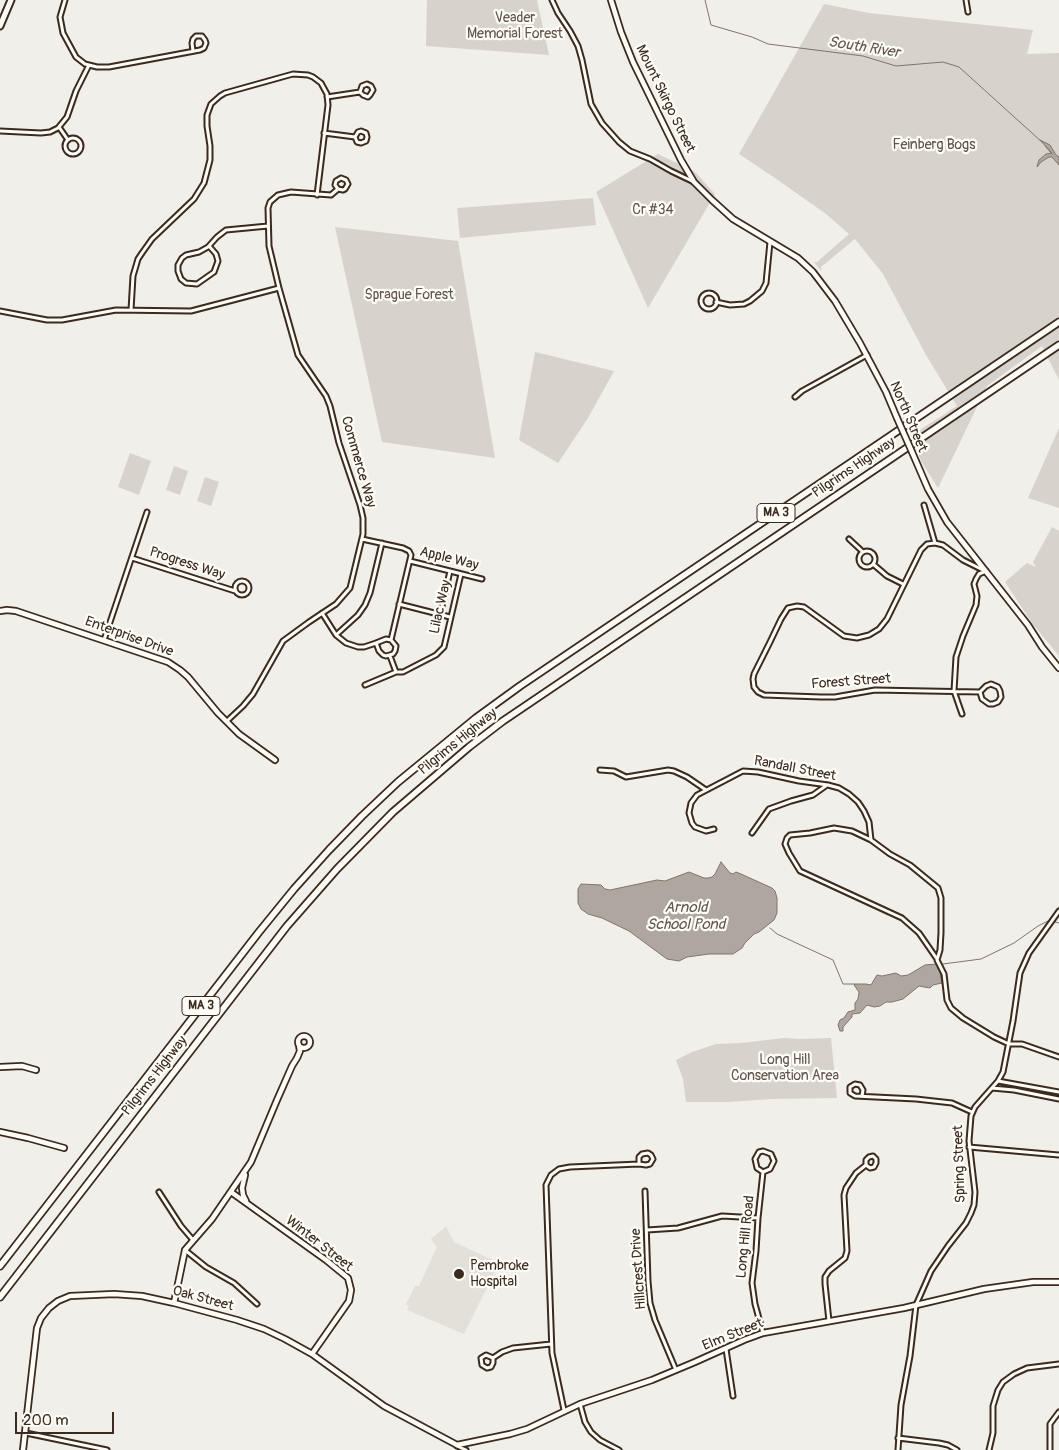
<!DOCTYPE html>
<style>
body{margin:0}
#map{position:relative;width:1059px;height:1450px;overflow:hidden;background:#f1efea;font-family:Pangolin,sans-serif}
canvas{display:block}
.scale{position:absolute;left:15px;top:1412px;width:99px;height:22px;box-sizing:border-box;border:2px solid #3b2a1e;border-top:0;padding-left:6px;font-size:15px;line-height:18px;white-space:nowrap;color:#3b2a1e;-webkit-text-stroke:4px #fdfcf7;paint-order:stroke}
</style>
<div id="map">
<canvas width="1059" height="1450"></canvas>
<div class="scale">200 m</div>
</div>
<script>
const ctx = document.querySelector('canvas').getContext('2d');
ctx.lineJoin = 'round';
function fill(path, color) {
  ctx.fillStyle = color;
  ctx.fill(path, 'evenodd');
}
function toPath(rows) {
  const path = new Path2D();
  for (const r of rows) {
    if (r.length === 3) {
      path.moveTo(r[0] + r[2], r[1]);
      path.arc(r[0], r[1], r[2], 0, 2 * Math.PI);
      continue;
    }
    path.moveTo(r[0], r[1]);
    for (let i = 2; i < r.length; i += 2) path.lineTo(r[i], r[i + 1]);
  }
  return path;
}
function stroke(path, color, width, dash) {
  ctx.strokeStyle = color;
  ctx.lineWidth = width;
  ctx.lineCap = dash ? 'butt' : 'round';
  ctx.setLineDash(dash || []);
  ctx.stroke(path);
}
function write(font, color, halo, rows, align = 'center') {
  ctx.font = font + ' Pangolin,sans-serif';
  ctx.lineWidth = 4.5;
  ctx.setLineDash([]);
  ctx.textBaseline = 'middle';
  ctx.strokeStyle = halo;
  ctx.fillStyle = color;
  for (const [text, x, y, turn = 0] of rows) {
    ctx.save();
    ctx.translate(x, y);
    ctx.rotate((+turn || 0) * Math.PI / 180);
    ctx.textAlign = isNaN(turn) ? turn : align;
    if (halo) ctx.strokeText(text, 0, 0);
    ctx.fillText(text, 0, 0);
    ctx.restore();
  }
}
const built = toPath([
 [446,1226,454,1242,499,1263,464,1334,407,1310,409,1307,406,1304,415,1286,419,1286,437,1247,431,1239]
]);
const green = toPath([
 [427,0,537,0,549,55,426,46],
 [824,4,869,13,1033,30,1027,54,1059,53,1059,380,1042,346,987,386,938,488,921,461,912,435,957,406,926,355,883,274,855,239,821,267,821,271,814,262,817,262,849,234,826,214,775,178,739,154],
 [658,154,695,172,715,194,648,308,596,192],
 [593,198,596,225,460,238,457,208],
 [335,227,458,241,495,458,382,442],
 [535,352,614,371,588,418,558,463,519,440],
 [1059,428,1059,508,1028,498],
 [130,453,151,461,139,495,118,487],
 [174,466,188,471,180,495,166,490],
 [205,477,219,482,211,506,197,501],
 [1052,527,1059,531,1059,656,1032,623,1005,582,1027,563,1036,567,1033,562],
 [784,1038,800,1039,831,1038,837,1098,771,1099,728,1102,686,1102,683,1079,676,1060,692,1052,716,1044,741,1043]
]);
const water = toPath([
 [1040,140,1050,145,1056,155,1059,157,1059,165,1052,157,1049,157,1041,162,1037,167,1039,160,1046,154,1052,153,1040,140],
 [721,862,730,873,733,874,736,872,741,874,772,888,775,891,777,898,777,913,774,920,759,932,754,934,745,943,742,948,733,954,709,954,687,957,679,961,667,959,629,931,602,918,588,914,581,909,578,903,578,889,581,884,601,885,605,889,610,890,657,880,665,881,689,872,704,878,708,878,712,877,715,874,721,862],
 [936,964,939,966,942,983,933,985,930,988,919,986,903,999,892,1002,886,1002,880,1006,874,1007,867,1005,860,1013,852,1014,852,1017,843,1027,843,1031,840,1031,838,1025,840,1020,844,1018,848,1012,855,1010,855,1003,858,999,859,992,854,985,855,984,866,984,871,985,877,975,882,976,896,973,901,976,908,975,925,965,936,964]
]);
const stream = toPath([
 [705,0,711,25,752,37,768,44,863,56,896,66,943,62,959,67,1043,143],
 [1045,146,1052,154],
 [1055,922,1059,923],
 [770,928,777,934,833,960,843,984,855,984],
 [943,964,981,959,1014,943,1038,926,1048,921]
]);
const street = toPath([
 [65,0,60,17,63,33,76,57,85,64,97,67,109,67,200,50,204,48,206,43,205,40,202,36,196,36,193,39,192,43,193,51],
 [552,0,558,13,570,31,578,46,582,60,591,104,602,123,619,142,630,151,650,159,671,171,694,182],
 [966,0,968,12],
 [327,97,360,92,363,95,368,97,370,95,373,90,371,86,367,84,362,86,360,92],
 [59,127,68,140],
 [0,131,41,133,50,132,58,128,67,117,76,91,89,65],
 [324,133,355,137,357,142,361,143,366,141,367,137,366,133,361,131,358,132,355,137],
 [73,146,8],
 [209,246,216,254,218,261,214,272,197,284,186,283,181,279,178,271,178,265,182,258,186,255,199,252,208,247,217,237,226,230,268,226],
 [709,301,8],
 [716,302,730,305,744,304,750,301,762,291,766,283,770,242],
 [131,310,133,276,138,259,142,253,152,239,194,199,204,183,210,160,210,146,207,126,207,115,211,104,220,96,225,93,293,74,308,75,313,77,321,83,327,94,328,105,317,195],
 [0,311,47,320,62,320,116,310,191,311,279,288],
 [795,397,802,391,867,355],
 [924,505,935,543,943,545,963,560,985,571],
 [362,539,403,548,409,551,411,555,391,640],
 [849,539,863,552],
 [935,543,927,544,921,550,887,619,879,629,869,635,857,638,844,636,804,607,797,606,788,608,781,619,770,642,754,674,753,679,754,687,758,692,764,695,821,697,835,697,875,690,980,692,986,686,991,684,998,687,1000,691,1001,697,998,702,993,704,989,704,982,699,980,692],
 [867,559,8],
 [132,558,235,591],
 [410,561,482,579],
 [873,564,887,576,903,584],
 [242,588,7],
 [399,604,450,617],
 [322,613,336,635,346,643,358,647,364,647,376,643,379,651,383,655,386,656,393,654,395,651,396,646,391,640,386,639,376,643],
 [440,615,450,571],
 [336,635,358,615,365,605,370,593,382,543],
 [104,640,147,512],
 [390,656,396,672],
 [365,685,396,672,403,672,436,655,444,647,461,574],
 [962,714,954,691,956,657,963,636,976,605,977,596,974,584,976,579,979,574,986,571],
 [227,721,243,706,253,694,283,641,309,622,336,604,350,588,363,534,363,518,360,505,339,443,330,406,326,396,298,355,279,288,269,246,268,208,270,202,278,195,291,192,331,195,338,189,343,190,345,189,348,184,346,180,341,178,336,181,335,185,338,189],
 [600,770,614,771,626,777,668,770,674,771,687,777,706,790],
 [714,829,706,831,695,827,692,823,689,813,691,803,697,795,743,771,758,772,799,781,828,785,839,788,849,794,858,802,864,811,869,822,871,840,890,854,910,865,938,888,941,898,941,933,940,950,937,960,944,974,947,1000,951,1008,963,1018,994,1037,1009,1044,1022,1044,1059,1057],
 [752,833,769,809,791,801,813,795,827,785],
 [871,840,852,831,834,828,810,833,790,835,787,838,785,844,789,853,800,871,902,918,919,933,937,959],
 [998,1081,1059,1092],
 [992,1088,1014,1090,1059,1099],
 [862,1096,863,1090,860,1085,855,1084,850,1087,850,1093,855,1096,916,1099,952,1103,972,1112],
 [969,1147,1059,1155],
 [763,1172,770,1169,774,1161,771,1154,763,1151,759,1152,755,1159,757,1168,763,1172,758,1218,756,1251,752,1283,755,1304,763,1333],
 [645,1191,648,1281,650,1303,655,1320,676,1370],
 [159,1192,181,1226,193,1240],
 [647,1230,678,1228,722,1216,758,1218],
 [185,1250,206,1267,234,1283,257,1304],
 [829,1321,825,1284,825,1277,829,1271,845,1258,847,1251,844,1195,846,1188,856,1173,866,1165,866,1160,869,1157,873,1156,876,1159,876,1163,874,1167,870,1168,866,1165],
 [726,1349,733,1396],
 [493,1358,493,1363,491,1367,487,1368,482,1365,481,1358,486,1355,493,1358,502,1352,513,1348,551,1344],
 [580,1404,585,1422,591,1432,600,1440,619,1450],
 [564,1410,552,1353,546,1185,551,1175,559,1169,570,1167,639,1164,639,1157,642,1154,648,1153,651,1155,653,1159,650,1164,646,1165,639,1164],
 [26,1433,107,1450],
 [898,1438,939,1443,948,1445,957,1450],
 [457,1446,466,1450],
 [898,1450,901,1405,910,1356,916,1305,931,1271,948,1246,966,1223,971,1213,974,1205,975,1192,969,1141,971,1116,975,1107,998,1081,1003,1072,1013,1021,1020,973,1029,953,1059,911],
 [989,1450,993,1433,993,1406,998,1390,1003,1382,1014,1374,1027,1368,1059,1364],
 [1050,1450,1050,1424,1059,1412]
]);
const secondary = toPath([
 [611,0,621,32,633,62,681,160,694,182,712,200,733,219,798,258,813,272,835,301,860,343,886,392,897,418],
 [912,452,928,489,947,522,1028,625,1042,647,1059,668],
 [0,611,7,610,16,611,168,662,180,670,188,677,218,713,239,734,275,760],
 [304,1042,6],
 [0,1067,22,1066,36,1070],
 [0,1132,28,1138,64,1148],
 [245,1175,242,1188,243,1195,246,1201],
 [231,1192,326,1260,348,1278,351,1290,349,1301,312,1354],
 [174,1303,185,1250,212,1219,251,1162,277,1100,292,1066,297,1058,300,1051,299,1045],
 [23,1450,37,1328,41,1318,49,1308,58,1301,70,1296,114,1294,142,1296,174,1303,237,1320,264,1329,285,1339,312,1354,384,1406,457,1445,510,1434,527,1429,580,1404,652,1380,695,1362,744,1340,763,1333,904,1308,984,1289,1033,1282,1059,1282]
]);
const primary = toPath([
 [0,26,11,0]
]);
const highway = toPath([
 [0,1266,259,932,294,889,329,850,362,816,398,782,476,718,520,686,1059,322],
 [0,1297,287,926,337,869,393,812,469,747,503,721,1059,345]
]);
const secondaryBridge = toPath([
 [897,418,912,452]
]);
const markers = [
 [459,1274,6,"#3b2a1e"]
];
const shields = [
 [776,513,38],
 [201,1006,38]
];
const shieldNames = [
 ["MA 3",776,513],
 ["MA 3",201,1006]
];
const parkNames = [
 ["Veader",515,18],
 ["Memorial Forest",515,34],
 ["Feinberg Bogs",934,145],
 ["Cr #34",653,210],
 ["Sprague Forest",409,295],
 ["Long Hill",785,1060],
 ["Conservation Area",785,1076]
];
const streetNames = [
 ["Mount Skirgo Street",665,99,64],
 ["North Street",908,417,67],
 ["Commerce Way",358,462,74],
 ["Pilgrims Highway",854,468,-34],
 ["Apple Way",449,559,14],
 ["Progress Way",187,564,18],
 ["Lilac Way",441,607,-77],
 ["Enterprise Drive",129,637,20],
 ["Forest Street",851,682,-4],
 ["Pilgrims Highway",458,742,-39],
 ["Randall Street",795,769,11],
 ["Pilgrims Highway",155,1076,-52],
 ["Spring Street",960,1164,-92],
 ["Long Hill Road",746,1237,-84],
 ["Winter Street",319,1244,38],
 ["Hillcrest Drive",639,1269,-94],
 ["Oak Street",203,1299,15],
 ["Elm Street",733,1335,-22]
];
const poiNames = [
 ["Pembroke",470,1266],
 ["Hospital",470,1282]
];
const waterNames = [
 ["South River",864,48,9],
 ["Arnold",686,908],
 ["School Pond",686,925]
];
fill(built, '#e3e0da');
fill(green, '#d7d2cc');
fill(water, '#aea69f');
stroke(water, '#80746b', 1);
stroke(stream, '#80746b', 1);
stroke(street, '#3b2a1e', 7);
stroke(secondary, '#3b2a1e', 8);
stroke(primary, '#3b2a1e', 9);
stroke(highway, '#3b2a1e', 9);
stroke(street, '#fdfcf7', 3);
stroke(secondary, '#fdfcf7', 4.5);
stroke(primary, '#fdfcf7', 5);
stroke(highway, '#fdfcf7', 5.5);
stroke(secondaryBridge, '#3b2a1e', 8, []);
stroke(secondaryBridge, '#fdfcf7', 4.5);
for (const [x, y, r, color] of markers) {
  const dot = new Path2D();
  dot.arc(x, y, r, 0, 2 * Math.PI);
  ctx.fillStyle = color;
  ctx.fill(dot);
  stroke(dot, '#fdfcf7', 2);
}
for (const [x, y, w] of shields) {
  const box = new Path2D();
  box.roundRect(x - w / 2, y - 9.5, w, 19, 4);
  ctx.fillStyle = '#fdfcf7';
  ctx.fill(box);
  stroke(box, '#3b2a1e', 1);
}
write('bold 12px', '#3b2a1e', null, shieldNames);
write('14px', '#62544a', '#fdfcf7', parkNames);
write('14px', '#3b2a1e', '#fdfcf7', streetNames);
write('14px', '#3b2a1e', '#fdfcf7', poiNames, 'left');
write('italic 15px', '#63554b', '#fdfcf7', waterNames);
</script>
